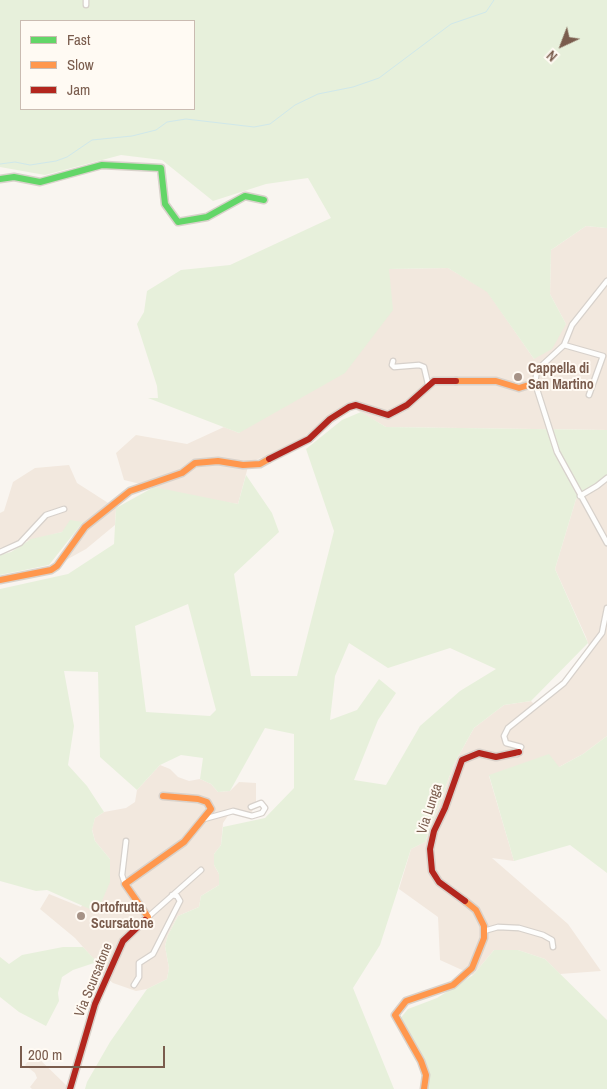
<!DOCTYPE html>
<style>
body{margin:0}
#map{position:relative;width:607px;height:1089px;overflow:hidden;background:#f9f5f0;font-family:"Archivo Narrow",sans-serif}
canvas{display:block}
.legend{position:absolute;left:20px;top:20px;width:175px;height:90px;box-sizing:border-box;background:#fffaf3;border:1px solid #cabbb1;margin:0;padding:6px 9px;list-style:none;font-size:15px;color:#7a5c4d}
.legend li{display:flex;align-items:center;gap:10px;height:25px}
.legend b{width:25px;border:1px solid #cabbb1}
.north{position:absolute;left:537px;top:20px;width:50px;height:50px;-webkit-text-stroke:4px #fffaf3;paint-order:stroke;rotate:223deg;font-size:14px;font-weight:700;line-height:20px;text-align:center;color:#7a5c4d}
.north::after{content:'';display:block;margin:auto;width:18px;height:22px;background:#7a5c4d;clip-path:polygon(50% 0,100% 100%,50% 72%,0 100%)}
.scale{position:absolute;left:20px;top:1046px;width:145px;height:22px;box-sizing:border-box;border:2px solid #7a5c4d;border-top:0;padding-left:6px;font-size:15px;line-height:18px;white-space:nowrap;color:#7a5c4d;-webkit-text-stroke:4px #fffaf3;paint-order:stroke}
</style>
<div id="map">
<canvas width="607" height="1089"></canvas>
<ul class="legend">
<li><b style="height:6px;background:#63d668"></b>Fast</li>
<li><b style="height:6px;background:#ff974d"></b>Slow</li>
<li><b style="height:6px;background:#b3261e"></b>Jam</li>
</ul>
<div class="north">N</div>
<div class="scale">200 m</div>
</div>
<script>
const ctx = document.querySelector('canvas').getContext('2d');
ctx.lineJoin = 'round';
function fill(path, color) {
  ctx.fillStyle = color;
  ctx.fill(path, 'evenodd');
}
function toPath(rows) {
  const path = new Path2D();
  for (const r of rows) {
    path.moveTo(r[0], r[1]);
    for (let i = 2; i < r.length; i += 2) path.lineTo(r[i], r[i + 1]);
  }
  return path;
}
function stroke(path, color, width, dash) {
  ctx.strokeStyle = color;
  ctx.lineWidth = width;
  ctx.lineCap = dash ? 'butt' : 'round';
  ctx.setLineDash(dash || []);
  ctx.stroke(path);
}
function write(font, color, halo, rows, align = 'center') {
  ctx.font = font + ' "Archivo Narrow",sans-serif';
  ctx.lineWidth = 4;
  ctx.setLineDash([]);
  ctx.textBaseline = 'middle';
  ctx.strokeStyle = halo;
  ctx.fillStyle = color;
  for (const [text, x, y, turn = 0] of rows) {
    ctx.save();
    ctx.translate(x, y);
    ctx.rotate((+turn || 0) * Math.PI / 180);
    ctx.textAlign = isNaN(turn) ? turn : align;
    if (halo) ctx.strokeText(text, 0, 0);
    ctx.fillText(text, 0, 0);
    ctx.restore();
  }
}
const residential = toPath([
 [586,226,607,228,607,430,386,427,346,404,297,442,249,463,238,504,194,497,124,480,116,453,136,435,187,444,224,427,239,433,388,269,448,268,487,291,534,359,566,324,550,294,551,250],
 [69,465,77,483,116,508,115,525,86,549,66,560,73,535,83,522,62,532,0,548,0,513,4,511,13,482,35,468],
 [607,482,607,736,583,754,559,767,489,776,514,861,492,858,568,924,601,971,560,974,545,959,518,950,494,950,473,975,440,960,438,917,399,889,411,849,425,842,454,764,474,728,504,705,531,701,537,707,561,688,591,652,586,637,555,569,576,499],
 [160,765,170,769,178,777,189,781,200,779,211,784,218,792,230,791,239,782,256,783,256,802,252,812,229,814,223,823,221,845,214,854,214,865,219,874,219,885,201,896,199,907,178,916,168,935,165,946,169,968,167,979,147,989,136,991,113,983,104,976,99,965,75,938,40,909,49,894,81,907,110,859,95,841,92,829,95,818,104,812,126,808,135,802,137,790],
 [34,1054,66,1085,71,1089,32,1089,30,1087,37,1078,35,1073,25,1065]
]);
const green = toPath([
 [0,0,607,0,607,228,586,226,551,250,550,294,566,324,552,349,534,359,487,292,448,268,389,269,393,310,345,373,239,433,148,398,158,398,157,386,137,324,144,312,147,291,181,270,230,265,331,218,308,178,266,184,213,201,162,160,121,155,45,175,0,167],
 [21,21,194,21,194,109,21,109],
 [361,412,386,427,607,430,607,482,576,499,555,569,588,643,531,701,504,705,474,728,454,764,425,842,411,849,380,945,353,988,394,1089,85,1089,87,1082,110,1042,147,989,167,979,169,968,165,946,168,935,178,916,199,907,201,896,219,885,219,874,214,865,214,854,221,845,223,827,265,818,294,788,294,734,265,728,230,791,218,792,211,784,200,779,203,758,181,755,160,765,137,790,100,757,98,672,64,671,74,726,68,765,87,786,104,812,95,818,92,830,95,841,110,859,110,882,101,903,92,910,47,890,36,891,0,881,0,589,68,574,114,544,116,508,154,487,238,504,246,475,272,513,279,532,234,574,251,676,297,676,334,531,306,449,342,420],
 [188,604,216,710,210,716,146,712,135,626],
 [349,643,388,668,450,648,496,669,460,691,420,726,386,785,354,780,378,720,396,693,379,679,357,710,330,720,335,676],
 [70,520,83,522,49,565,0,575,0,555,11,552,31,539,62,532],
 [607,736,607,873,570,845,514,861,489,775,549,754,559,767,583,754],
 [63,947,83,947,97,962,73,970,62,977,58,993,59,1001,46,1026,19,1012,0,997,0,957,9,964,22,955],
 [494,950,518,950,545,959,607,1020,607,1089,426,1089,426,1072,398,1021,408,1009,437,998,473,975]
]);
const stream = toPath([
 [0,164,15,162,30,165,56,161,67,157,92,140,132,136,156,130,167,122,186,119,254,127,270,124,295,105,318,94,353,87,379,78,451,24,486,12,494,0]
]);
const street = toPath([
 [86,5,86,0],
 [607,281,572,325,564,345,537,370,535,383,557,452,607,543],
 [564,345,603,356,589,395],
 [393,361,392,365,394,367,419,365,424,367,428,384],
 [580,496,597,486,607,478],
 [0,552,20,543,46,515,64,509],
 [517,754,521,747,506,743,504,736,508,728,564,683,602,633,607,608],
 [204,819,233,811,252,816,262,813,265,808,261,803,251,807],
 [125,884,122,875,126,841],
 [148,917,201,870],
 [484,931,498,927,519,928,543,935,552,940,553,947],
 [134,985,139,977,139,963,153,954,180,901,177,896,172,895]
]);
const fast = toPath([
 [0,179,14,177,40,182,102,165,161,168,165,204,178,222,207,217,245,196,264,200]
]);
const slow = toPath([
 [456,381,496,381,519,388,535,383],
 [0,580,51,570,57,566,85,527,130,491,182,473,195,463,218,461,243,465,260,464,269,459],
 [145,920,148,917,125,884,184,842,211,809,207,802,198,799,163,796],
 [424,1089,426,1075,421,1061,395,1015,406,1001,453,985,472,968,484,938,484,926,476,910,465,901]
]);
const jam = toPath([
 [269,459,309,439,330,419,349,407,356,405,388,415,407,405,434,381,456,381],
 [465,901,439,882,432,871,430,849,434,831,445,808,462,760,479,753,496,757,519,752],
 [70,1089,95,1004,123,941,145,920]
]);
const markers = [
 [518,377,5,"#a69286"],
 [81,916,5,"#a69286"]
];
const poiNames = [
 ["Cappella di",528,369],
 ["San Martino",528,385],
 ["Ortofrutta",91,908],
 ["Scursatone",91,924]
];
const streetNames = [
 ["Via Lunga",430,809,-72],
 ["Via Scursatone",94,980,-68]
];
fill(residential, '#f2e8de');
fill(green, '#e7f0db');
stroke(stream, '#d0e8ea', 1);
stroke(street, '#d7d1cb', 7);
stroke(fast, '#d9d2cb', 9);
stroke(slow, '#d9d2cb', 9);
stroke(jam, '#d9d2cb', 9);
stroke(street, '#fefefd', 4.5);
stroke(fast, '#63d668', 6);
stroke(slow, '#ff974d', 6);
stroke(jam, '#b3261e', 6);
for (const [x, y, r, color] of markers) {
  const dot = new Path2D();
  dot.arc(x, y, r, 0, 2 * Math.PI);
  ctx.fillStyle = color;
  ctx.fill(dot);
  stroke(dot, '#fffaf3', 2);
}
write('bold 14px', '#7a5c4d', '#fffaf3', poiNames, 'left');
write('14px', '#7a5c4d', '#fffaf3', streetNames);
</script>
